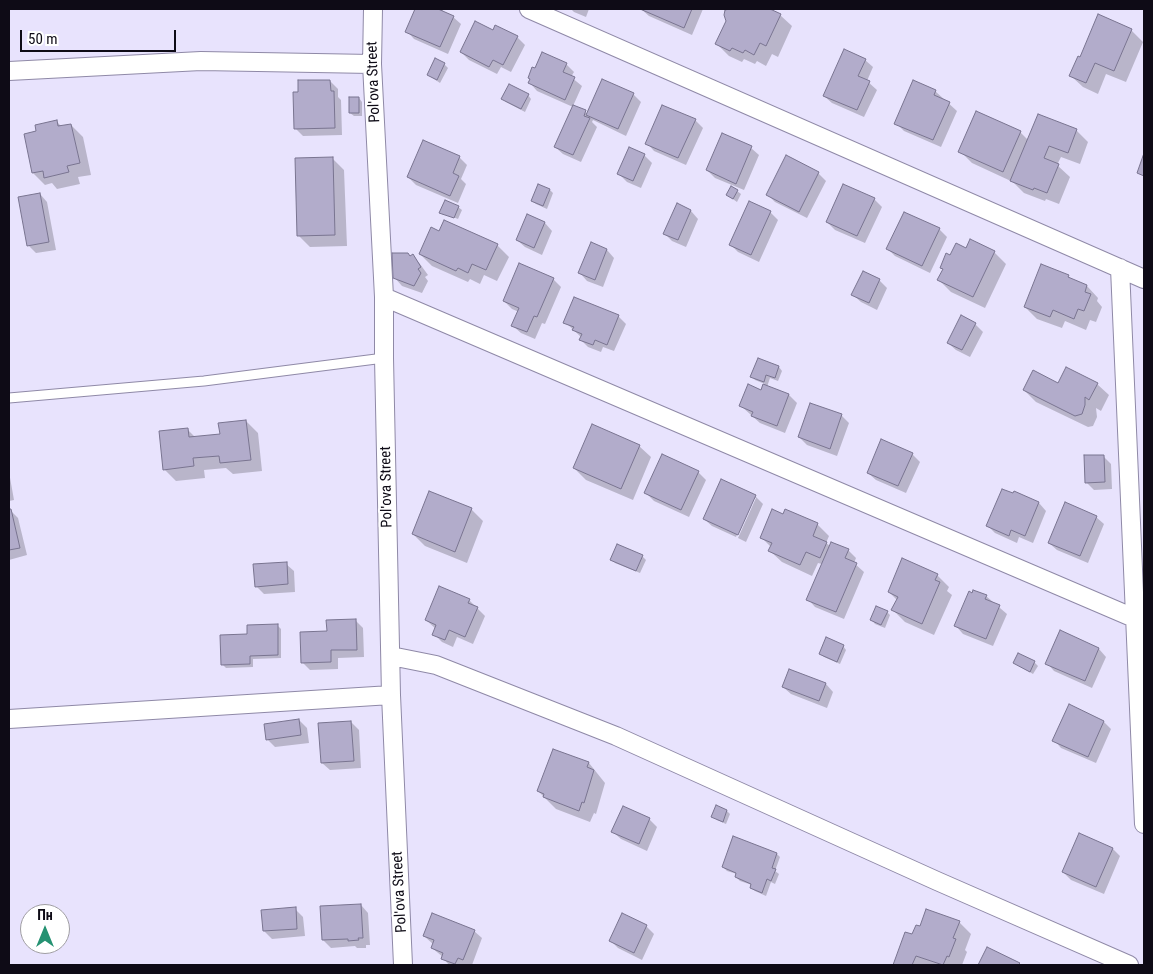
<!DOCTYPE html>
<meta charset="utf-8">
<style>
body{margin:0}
#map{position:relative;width:1153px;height:974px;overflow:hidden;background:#e8e3fd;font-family:"Roboto Condensed",sans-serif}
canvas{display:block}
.frame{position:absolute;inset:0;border:10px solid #0e0b16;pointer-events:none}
.north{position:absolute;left:20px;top:904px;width:50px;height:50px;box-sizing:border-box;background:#fff;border:1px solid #9f9da2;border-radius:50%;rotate:0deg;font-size:14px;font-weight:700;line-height:20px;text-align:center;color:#0e0b16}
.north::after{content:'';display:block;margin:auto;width:18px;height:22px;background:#259272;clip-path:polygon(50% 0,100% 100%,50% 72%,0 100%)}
.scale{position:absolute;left:20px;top:30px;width:156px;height:22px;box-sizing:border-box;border:2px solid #0e0b16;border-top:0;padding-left:6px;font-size:15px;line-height:18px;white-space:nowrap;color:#0e0b16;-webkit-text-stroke:4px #fff;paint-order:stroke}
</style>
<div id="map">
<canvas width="1153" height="974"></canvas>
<div class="frame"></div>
<div class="north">Пн</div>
<div class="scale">50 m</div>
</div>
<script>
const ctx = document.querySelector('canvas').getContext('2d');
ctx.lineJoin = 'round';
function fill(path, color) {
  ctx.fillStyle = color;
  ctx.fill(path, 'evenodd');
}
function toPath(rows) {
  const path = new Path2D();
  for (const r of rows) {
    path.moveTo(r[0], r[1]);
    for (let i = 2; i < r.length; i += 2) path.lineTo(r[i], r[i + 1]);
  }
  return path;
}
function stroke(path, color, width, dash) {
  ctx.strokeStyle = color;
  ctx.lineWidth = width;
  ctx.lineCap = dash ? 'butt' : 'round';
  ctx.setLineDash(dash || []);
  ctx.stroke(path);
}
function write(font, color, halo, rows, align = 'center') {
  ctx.font = font + ' "Roboto Condensed",sans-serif';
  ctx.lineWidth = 4;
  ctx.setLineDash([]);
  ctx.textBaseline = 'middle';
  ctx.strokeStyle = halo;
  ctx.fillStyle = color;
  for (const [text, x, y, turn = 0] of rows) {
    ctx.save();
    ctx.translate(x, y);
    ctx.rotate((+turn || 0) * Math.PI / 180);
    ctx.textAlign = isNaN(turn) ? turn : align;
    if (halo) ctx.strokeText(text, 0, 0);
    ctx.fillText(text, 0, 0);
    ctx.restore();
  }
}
const shadow = toPath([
 [417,9,443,9,443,12,453,17,461,24,448,54,414,39,407,31],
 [571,9,589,9,586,17,574,12],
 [641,9,703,9,692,35,649,16],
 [733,9,767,9,780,15,792,26,778,57,772,54,766,66,757,61,755,64,744,59,742,62,729,56,717,44,727,21,726,11],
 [1131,30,1143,42,1126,82,1106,74,1098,94,1083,87,1071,76,1081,58],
 [493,32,517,37,525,45,511,72,501,67,497,74,469,60,461,52],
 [865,60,873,67,867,81,877,90,864,117,832,103,824,96],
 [444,64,448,68,440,83,428,75],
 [566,64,574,72,571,77,582,86,573,106,588,114,603,81,634,95,641,102,626,136,593,120,592,122,597,127,581,162,563,154,555,147,573,107,537,91,530,83],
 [330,81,338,89,338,97,341,100,342,135,303,136,295,128,299,93],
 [935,91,957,111,941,147,904,131,896,123],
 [528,95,531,99,525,112,506,102,503,99],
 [359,98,362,102,362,116,354,116,350,113],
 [1038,115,1077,131,1088,142,1080,164,1061,157,1057,165,1070,177,1059,204,1046,199,1045,201,1024,193,1013,182,972,163,960,151,1020,132,1028,140],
 [695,120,703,128,686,165,654,151,647,143],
 [57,122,62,127,71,125,83,137,91,175,78,177,80,184,57,189,52,183,45,185,33,173,25,135,38,132],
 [751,148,759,155,744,190,715,178,707,170],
 [644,155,652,163,641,188,627,182,619,174],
 [459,157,467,165,461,179,466,184,458,203,416,185,408,177],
 [332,158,344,170,347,246,310,247,299,236],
 [818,173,826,181,807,218,775,202,768,195],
 [538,185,550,190,553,193,547,209,536,204,532,201],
 [737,191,741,194,737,202,727,195],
 [40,194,47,202,56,250,36,253,29,246],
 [874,199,882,207,865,243,835,230,827,222],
 [677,205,691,211,698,219,686,247,672,241,664,233],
 [458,207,462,210,458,219,443,213,443,215,441,212],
 [770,212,778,220,759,262,738,252,731,245],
 [545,223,552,231,542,255,525,247,517,240],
 [939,229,947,237,930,273,895,256,888,249],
 [440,232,497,245,509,257,497,281,484,275,480,284,470,279,468,282,432,266,420,254],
 [607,250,614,258,603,287,587,281,580,273],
 [967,250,994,252,1006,264,985,308,951,292,939,280,944,270,941,267,950,257],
 [413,256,420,264,428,275,425,277,428,281,422,293,402,286,394,277],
 [864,273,879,280,887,288,877,310,861,302,853,295],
 [1068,276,1073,281,1087,286,1098,298,1097,301,1102,307,1096,322,1090,320,1086,330,1065,321,1062,328,1037,319,1025,307],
 [553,279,561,287,545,324,542,323,535,339,521,333,513,326,519,312,512,309,504,301],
 [618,316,626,324,614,351,603,347,601,352,588,347,580,339,581,337,565,322],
 [962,317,975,324,983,332,970,357,956,350,948,343],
 [758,359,779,367,782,371,778,381,770,378,767,387,789,395,797,403,785,433,760,423,741,406,762,391,765,384,755,380,752,376],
 [1059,384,1097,384,1109,395,1101,411,1096,408,1097,417,1093,426,1088,427,1036,402,1024,390],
 [811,404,842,416,849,423,837,456,807,445,799,437],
 [246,421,258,433,262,471,233,474,226,468,204,470,205,478,176,481,164,469,187,429,196,438,221,435],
 [639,446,651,457,633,500,586,480,574,468],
 [912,454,920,462,906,493,876,480,868,473],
 [1103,456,1111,464,1112,489,1094,490,1086,482],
 [9,472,14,500,9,501],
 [698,472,706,480,689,517,654,501,646,493],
 [755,496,763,504,746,542,738,538,756,498,754,498,736,537,712,526,704,519],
 [1039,503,1046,511,1033,543,1019,537,1017,543,995,533,988,526],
 [471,509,483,521,467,563,425,546,413,534],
 [10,510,18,518,27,555,9,560,9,511],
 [784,515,817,524,829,536,826,543,830,546,848,550,856,558,854,563,864,572,844,619,815,607,808,599,822,564,818,563,812,576,782,562,770,551,771,547,761,537],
 [1096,517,1104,524,1088,563,1057,550,1049,543],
 [642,556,646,560,640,573,615,563,612,559],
 [286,564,294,571,295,592,264,594,256,586],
 [937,575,949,587,947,591,952,595,934,635,905,622,893,610,897,600,889,592],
 [986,596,1007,614,993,646,963,634,956,626],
 [469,600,485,616,473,644,457,637,453,647,442,642,434,634,436,629,426,620],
 [887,612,890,615,885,628,875,624,872,620],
 [355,620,363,628,364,657,338,658,338,669,310,670,302,662,328,632],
 [277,625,281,629,281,658,253,659,253,667,226,668,222,664,248,635],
 [1061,632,1099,649,1106,657,1092,688,1054,671,1047,663],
 [843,646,846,650,840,664,824,657,820,654],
 [1034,662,1038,666,1033,674,1014,663],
 [790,671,826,684,833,692,827,708,791,694,783,687],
 [299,720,307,728,309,743,275,747,267,739],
 [351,722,359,730,361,768,330,770,322,763],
 [1104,722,1111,729,1096,763,1061,748,1054,740],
 [554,750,589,763,605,783,596,814,594,813,590,822,556,809,538,791],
 [717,807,727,811,730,814,726,824,717,820,713,816],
 [649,819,657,827,647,851,621,839,613,832],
 [1113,849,1120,856,1104,894,1071,880,1063,872],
 [777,854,780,857,775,871,779,874,775,884,771,882,766,896,755,891,751,888,752,885,740,881,736,877,737,874,727,871,723,867],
 [361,905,368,913,370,945,366,945,366,948,357,948,355,946,331,948,323,940],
 [295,909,303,917,305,936,272,939,264,931],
 [959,922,971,934,965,950,967,952,962,965,894,965,906,933,913,936],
 [646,926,654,934,642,960,618,948,610,940],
 [474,931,482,938,472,965,449,965,443,958,443,957,432,948,433,944,424,936]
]);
const building = toPath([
 [415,9,438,9,454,16,440,47,405,32,415,9],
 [640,9,692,9,684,28,640,9],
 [729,9,770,9,781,14,766,46,760,43,754,55,745,50,743,53,732,48,730,51,715,44,726,21,724,15,725,10,729,9],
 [1098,14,1132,29,1114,71,1095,63,1086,83,1069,76,1078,56,1080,57,1098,14],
 [475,21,493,30,495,25,518,36,503,65,493,60,489,67,460,52,475,21],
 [844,49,866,59,858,76,870,81,857,110,823,96,844,49],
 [542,52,567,63,563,72,575,77,565,100,528,83,530,79,528,78,532,67,535,68,542,52],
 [435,58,445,63,437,80,427,75,435,58],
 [602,79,634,93,618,129,586,115,602,79],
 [298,80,330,80,331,91,334,91,335,128,294,129,293,92,298,92,298,80],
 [913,80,936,90,934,95,950,102,933,140,894,124,913,80],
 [509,84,529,94,521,109,501,99,509,84],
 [349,97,359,97,359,113,349,113,349,97],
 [573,105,586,110,584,116,590,118,573,155,554,147,573,105],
 [662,105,696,119,678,158,645,144,662,105],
 [976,111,1021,131,1003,172,958,152,976,111],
 [1038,114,1077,129,1068,153,1049,146,1044,158,1059,164,1047,193,1034,188,1033,190,1010,181,1038,114],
 [57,120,58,126,71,124,80,163,67,166,69,172,44,178,43,171,32,173,24,134,36,131,35,125,57,120],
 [722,133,752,146,736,184,706,170,722,133],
 [423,140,460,156,453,173,459,176,450,196,407,177,423,140],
 [629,147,645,154,633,181,617,174,629,147],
 [1144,153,1144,176,1137,173,1144,153],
 [786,155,819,172,799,212,766,195,786,155],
 [333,157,335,235,297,236,295,158,333,157],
 [538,184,550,189,543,206,531,201,538,184],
 [843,184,875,198,857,236,826,222,843,184],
 [731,186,738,190,733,199,726,195,731,186],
 [40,193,49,242,27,246,18,197,40,193],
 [445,200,459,206,454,218,439,213,445,200],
 [749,201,771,211,751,255,729,245,749,201],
 [677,203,691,210,678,240,663,234,677,203],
 [904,212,940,228,922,266,886,249,904,212],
 [527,214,545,222,534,248,516,240,527,214],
 [444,220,498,244,486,270,472,264,468,273,458,268,456,271,419,254,431,227,439,231,444,220],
 [970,239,995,251,973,297,937,280,943,269,940,268,946,253,950,255,956,243,966,248,970,239],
 [591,242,607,249,595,280,578,273,591,242],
 [392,253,408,253,410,256,413,254,421,267,418,269,421,273,414,286,393,278,392,253],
 [519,263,554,278,537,317,534,316,527,332,511,326,519,308,503,301,519,263],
 [1041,264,1069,275,1068,277,1087,285,1085,292,1091,294,1084,311,1078,309,1074,319,1053,310,1050,317,1024,307,1041,264],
 [863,271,880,279,869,303,851,295,863,271],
 [574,297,619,315,607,345,595,340,593,345,579,340,582,334,572,330,574,327,563,323,574,297],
 [961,315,976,323,962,350,947,343,961,315],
 [758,358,779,366,775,378,766,375,764,382,750,377,758,358],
 [1066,367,1098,383,1089,400,1085,397,1085,405,1082,414,1075,416,1023,390,1033,370,1058,383,1066,367],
 [748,384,761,390,763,384,789,394,777,426,751,416,753,412,739,406,748,384],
 [810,403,842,414,830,449,798,437,810,403],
 [246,420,251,460,220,463,219,456,193,458,194,466,163,470,159,431,188,428,189,437,220,434,218,423,246,420],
 [592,424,640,445,621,489,573,468,592,424],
 [881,439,913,453,898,486,867,473,881,439],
 [662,454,699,471,681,510,644,493,662,454],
 [1084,455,1104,455,1105,482,1085,483,1084,455],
 [721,479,756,495,738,535,703,519,721,479],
 [1002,489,1013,493,1014,491,1039,502,1025,536,1011,530,1009,536,986,526,1002,489],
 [429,491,472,508,455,552,412,534,429,491],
 [1065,502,1097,516,1080,556,1048,543,1065,502],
 [9,509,11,509,20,548,9,550,9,509],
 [772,509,783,514,785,509,818,523,813,536,827,542,820,558,806,552,800,565,768,551,772,543,760,538,772,509],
 [831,542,849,549,845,558,857,563,836,612,806,600,831,542],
 [617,544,643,555,636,571,610,560,617,544],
 [902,558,938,574,935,580,940,582,922,624,891,610,898,597,888,592,902,558],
 [287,562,288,584,255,587,253,564,287,562],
 [439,586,470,599,468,603,478,607,465,637,449,630,445,640,432,635,436,625,425,620,439,586],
 [973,590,987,595,985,599,1000,605,986,639,954,626,969,591,972,593,973,590],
 [876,606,888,611,881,625,870,620,876,606],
 [356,619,357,650,331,650,331,662,301,663,300,632,327,631,326,620,356,619],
 [278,624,278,655,250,656,250,664,221,665,220,635,247,634,247,625,278,624],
 [1060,630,1099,648,1085,681,1045,664,1060,630],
 [826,637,844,645,837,662,819,654,826,637],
 [1018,653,1035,661,1030,672,1013,663,1018,653],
 [789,669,826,683,819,701,782,687,789,669],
 [1069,704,1104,721,1088,757,1052,741,1069,704],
 [299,719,301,735,266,740,264,724,299,719],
 [351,721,354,761,321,763,318,723,351,721],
 [553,749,589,762,587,767,594,770,584,803,582,802,579,811,543,797,544,794,537,791,553,749],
 [716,805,727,810,723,822,711,817,716,805],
 [623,806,650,818,639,844,611,832,623,806],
 [1079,833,1113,848,1096,887,1062,872,1079,833],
 [733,836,777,853,772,868,776,869,771,881,767,879,762,893,750,888,751,884,735,877,736,873,722,867,733,836],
 [361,904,363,938,358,938,359,940,348,941,348,939,322,940,320,906,361,904],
 [296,907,297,929,263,931,261,910,296,907],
 [926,909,960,921,953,938,956,939,949,957,947,956,943,965,916,956,912,965,893,965,905,932,912,934,916,925,920,926,926,909],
 [432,913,475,930,463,960,458,958,455,964,441,959,443,953,431,948,434,940,423,936,432,913],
 [622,913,647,925,634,953,609,941,622,913],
 [987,947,1020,963,1018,965,978,965,987,947]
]);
const lane = toPath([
 [9,398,204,381,384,358]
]);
const street = toPath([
 [373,9,372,64,384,297,384,358,391,695,403,965],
 [529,9,1144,279],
 [9,71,201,61,372,64],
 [1120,268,1144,824],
 [384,297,1134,618],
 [391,656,436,665,616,736,937,881,1129,965],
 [9,719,391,695]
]);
const streetNames = [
 ["Polʹova Street",374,82,-92],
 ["Polʹova Street",387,487,-91],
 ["Polʹova Street",400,892,-93]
];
fill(shadow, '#0003');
fill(building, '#b2accb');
stroke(building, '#797490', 1);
stroke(lane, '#8f89a7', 11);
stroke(street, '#8f89a7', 20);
stroke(lane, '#fff', 9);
stroke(street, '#fff', 18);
write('15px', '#0e0b16', '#fff', streetNames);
</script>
